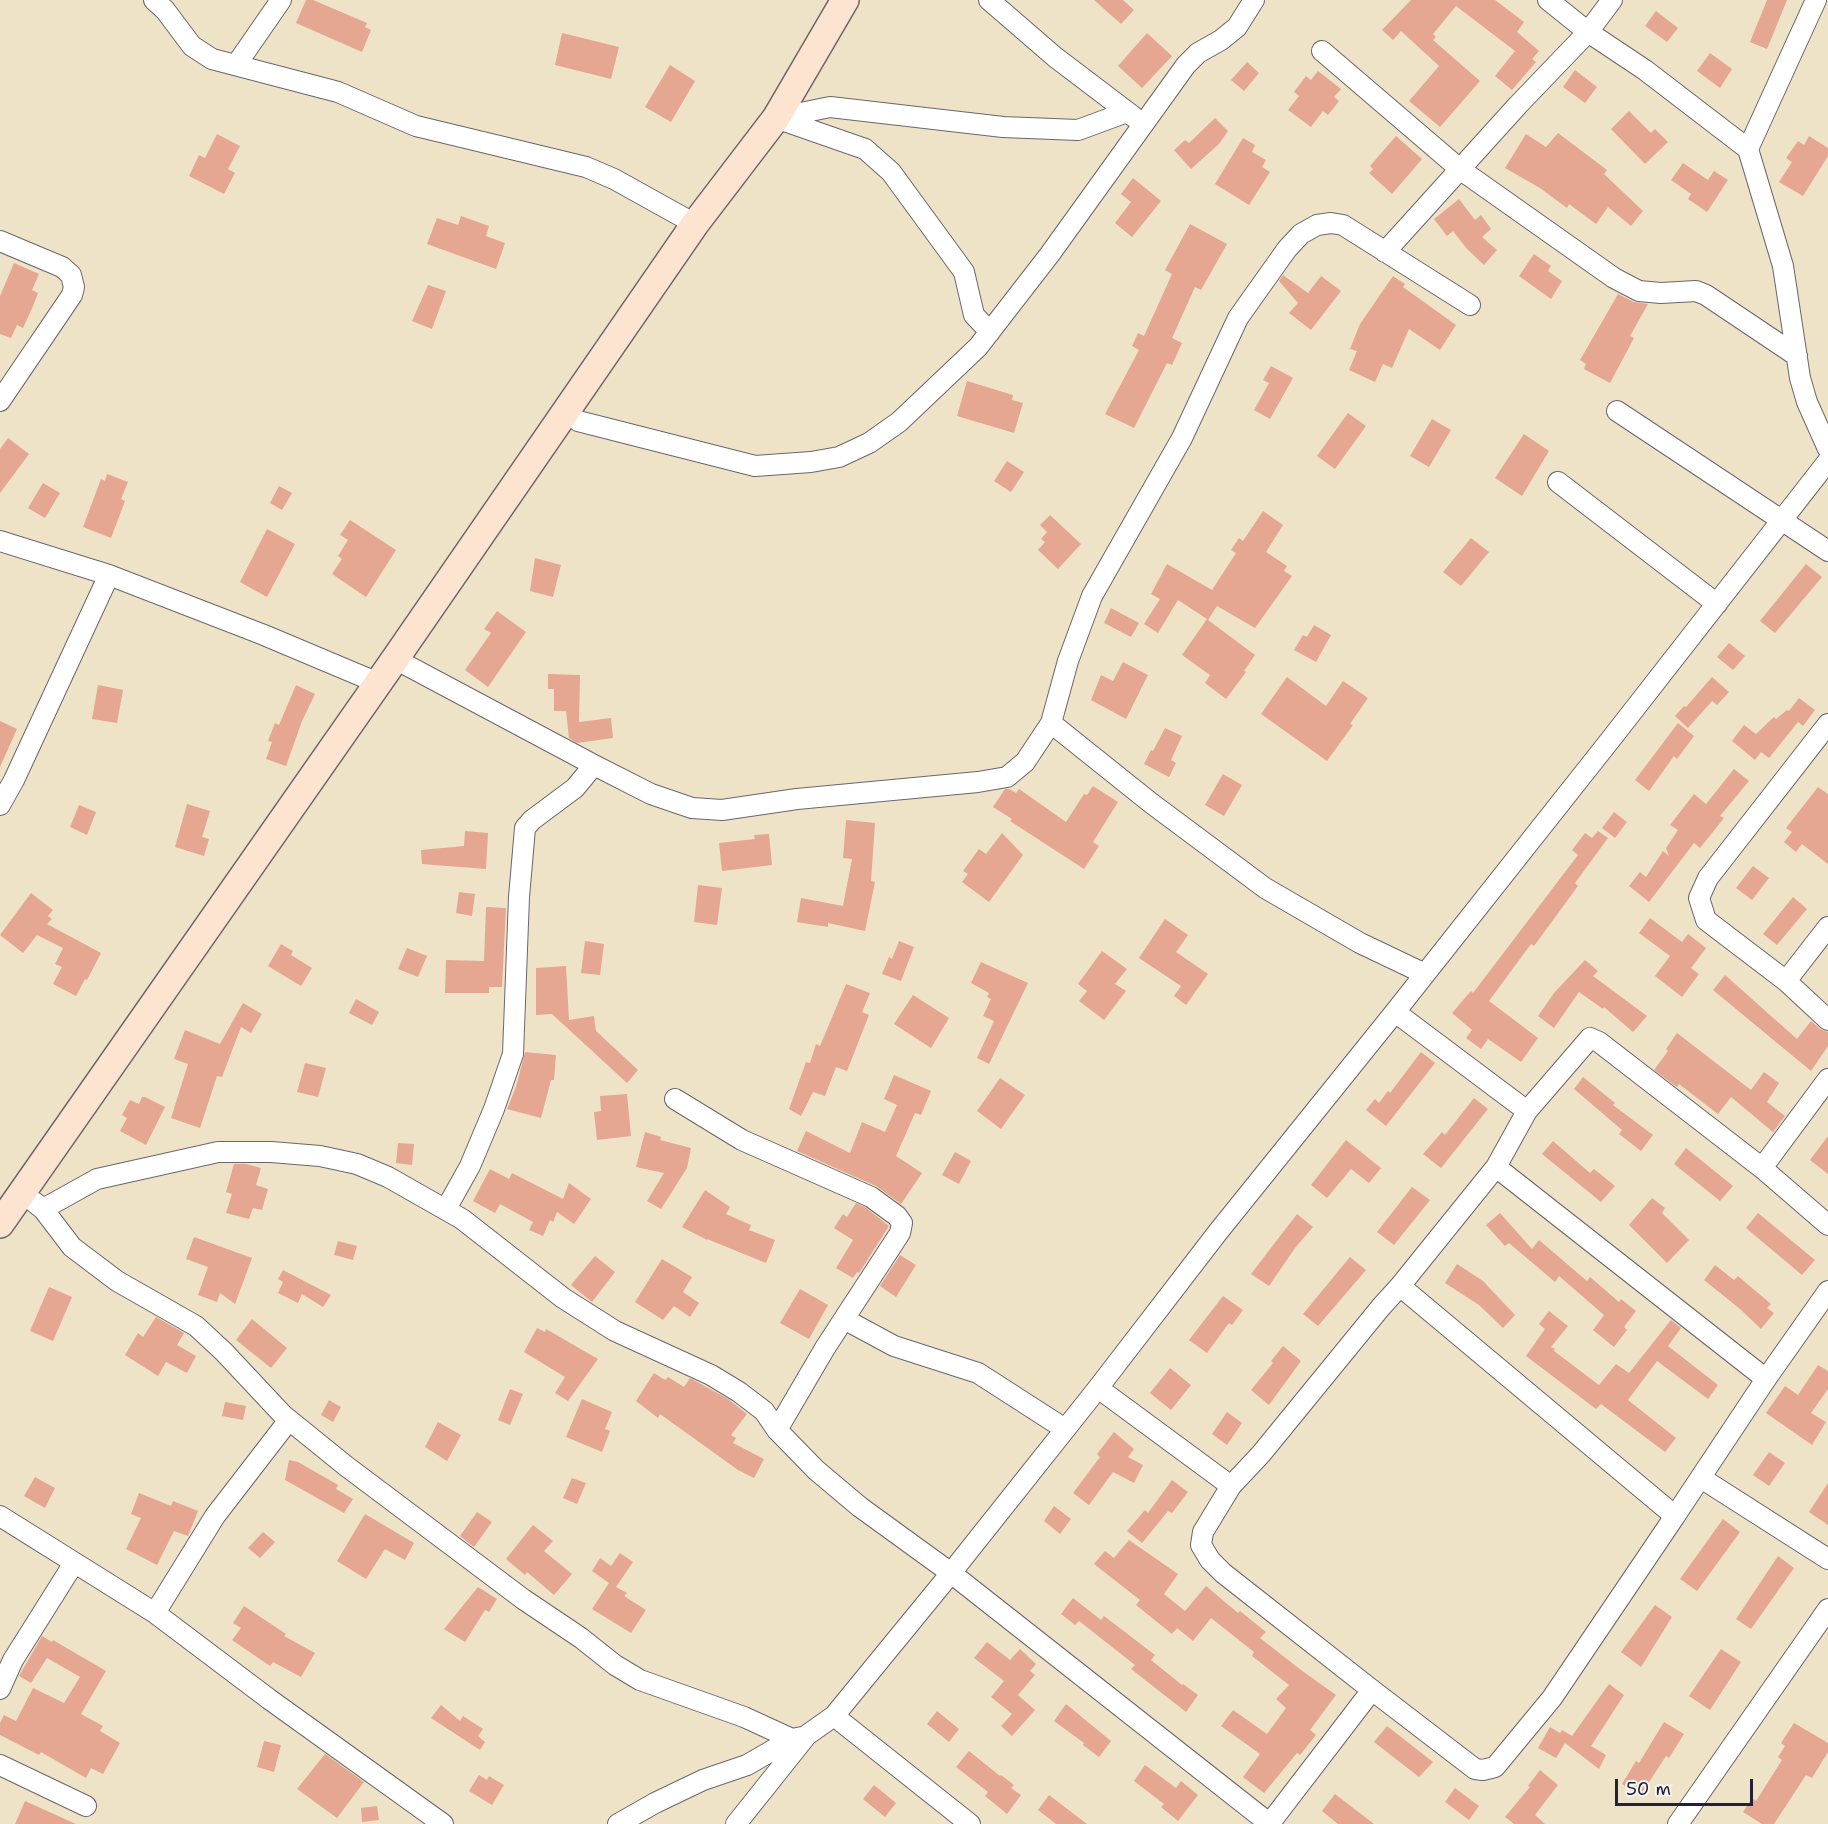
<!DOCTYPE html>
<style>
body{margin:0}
#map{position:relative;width:1828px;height:1824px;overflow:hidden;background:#efe3c7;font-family:"Shantell Sans",sans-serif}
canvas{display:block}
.scale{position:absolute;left:1615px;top:1779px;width:138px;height:27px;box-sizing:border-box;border:3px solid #22223b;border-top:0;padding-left:8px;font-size:18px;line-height:21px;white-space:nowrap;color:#22223b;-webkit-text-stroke:4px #f6f6f2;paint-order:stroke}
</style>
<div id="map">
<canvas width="1828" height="1824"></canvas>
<div class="scale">50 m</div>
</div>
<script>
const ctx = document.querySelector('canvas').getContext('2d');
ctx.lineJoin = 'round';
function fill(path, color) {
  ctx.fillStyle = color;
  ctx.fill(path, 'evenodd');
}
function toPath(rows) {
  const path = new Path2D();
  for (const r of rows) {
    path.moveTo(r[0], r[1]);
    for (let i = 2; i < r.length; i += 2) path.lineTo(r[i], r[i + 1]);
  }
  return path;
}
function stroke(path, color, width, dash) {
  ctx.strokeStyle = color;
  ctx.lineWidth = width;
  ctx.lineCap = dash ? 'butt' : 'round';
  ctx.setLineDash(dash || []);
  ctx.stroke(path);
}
const building = toPath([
 [306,0,313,0,367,23,365,27,371,30,362,52,296,23],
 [1094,0,1123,0,1134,10,1121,24],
 [1411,0,1495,0,1524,22,1517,32,1539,51,1532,59,1536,62,1512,90,1495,76,1515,51,1456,6,1433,34,1436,37,1433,40,1480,81,1440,127,1409,101,1439,66,1401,31,1393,40,1382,30],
 [1767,0,1787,0,1767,49,1750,42],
 [1656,11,1678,28,1667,42,1645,26],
 [562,33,619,47,611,79,555,65],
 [1147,33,1172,56,1142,88,1118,66],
 [1710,53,1732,69,1720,88,1697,71],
 [1247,62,1259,73,1244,91,1231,80],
 [670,65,695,81,671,122,645,107],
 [1575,70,1597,87,1585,103,1563,87],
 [1318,71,1341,89,1334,97,1339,101,1328,115,1323,111,1311,127,1288,110,1299,96,1294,92,1306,76,1311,80],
 [1629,111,1651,133,1655,129,1668,142,1645,164,1611,129],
 [1215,118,1228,131,1219,144,1191,169,1174,150,1185,140,1189,143],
 [1558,133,1607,170,1604,174,1643,211,1631,226,1608,207,1596,224,1569,204,1567,208,1540,188,1505,168,1526,134,1546,147],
 [217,134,240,146,228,169,235,173,224,194,189,176,199,155,205,158],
 [1396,136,1422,159,1392,194,1369,173,1373,169,1370,166],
 [1809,136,1828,148,1828,156,1803,196,1779,182,1792,162,1786,158,1798,141,1804,145],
 [1243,138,1255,145,1252,152,1266,160,1262,167,1270,172,1249,205,1215,184],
 [1683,163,1708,180,1714,171,1728,180,1707,212,1688,199,1691,194,1671,180],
 [1133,178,1161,201,1132,237,1115,223,1131,202,1121,194],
 [1459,199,1475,220,1481,215,1491,229,1482,237,1497,250,1484,265,1467,249,1453,231,1447,236,1434,219],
 [461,216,489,226,486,236,505,243,496,269,427,244,437,218,458,225],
 [1190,224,1227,244,1201,290,1195,287,1172,338,1182,343,1172,365,1167,363,1134,428,1105,414,1139,350,1132,346,1138,333,1144,336,1172,274,1165,270],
 [1534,254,1551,266,1548,271,1562,281,1551,299,1519,276],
 [14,263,39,274,32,290,38,293,33,306,23,328,17,325,11,338,0,334,0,296],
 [1283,275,1308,293,1321,276,1341,291,1311,330,1289,313,1298,303,1279,281],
 [1393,276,1405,284,1403,287,1456,325,1440,350,1409,329,1392,368,1383,364,1375,382,1349,370,1357,351,1350,349,1360,324],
 [428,285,446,291,432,329,412,321],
 [1618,294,1634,302,1648,304,1630,336,1634,338,1610,383,1584,369,1586,364,1580,360],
 [1271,366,1293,378,1270,419,1254,410,1269,383,1263,380],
 [967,381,1013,395,1012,400,1023,403,1014,433,957,416],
 [1348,413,1366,426,1335,469,1317,456],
 [1432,419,1451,430,1429,467,1410,456],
 [1524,434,1549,451,1522,496,1495,478],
 [8,438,29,454,0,493,0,449],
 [1007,461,1024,472,1011,492,994,481],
 [107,474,128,482,121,499,125,501,111,538,83,527,101,479,105,481],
 [43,483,60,493,45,518,28,508],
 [279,486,292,493,282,510,270,503],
 [1263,511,1283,525,1266,552,1287,566,1284,571,1292,576,1255,628,1217,606,1208,620,1255,655,1244,671,1246,672,1226,699,1205,683,1210,675,1182,655,1207,619,1178,600,1158,633,1144,624,1160,599,1151,594,1167,564,1212,590,1236,553,1231,550,1239,538,1243,541],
 [1050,515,1081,544,1058,569,1038,550,1045,542,1041,539,1047,532,1040,525],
 [350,520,396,550,366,597,332,574,342,559,338,556,348,540,340,535],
 [267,529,295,544,267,597,240,582],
 [1471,538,1489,552,1461,586,1443,572],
 [535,558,561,565,553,597,530,591],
 [1806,564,1822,577,1775,633,1760,621],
 [1111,608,1139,623,1131,637,1104,623],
 [497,611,526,632,488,687,465,670,491,633,484,629],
 [1314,625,1331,635,1316,662,1294,650,1303,635,1307,637],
 [1729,643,1745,656,1733,670,1717,657],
 [1123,662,1148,675,1126,719,1091,700,1101,675,1113,681],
 [548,674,580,675,579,722,611,718,613,738,577,743,569,738,566,711,554,711,554,689,548,689],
 [1287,677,1326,706,1343,681,1368,698,1350,724,1353,725,1327,761,1261,714],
 [1712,677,1729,692,1717,705,1712,701,1688,728,1675,716,1684,706,1686,707],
 [98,685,123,690,117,723,92,719],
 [296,685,315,694,302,721,286,766,266,759,272,742,268,741,275,723,279,725],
 [1799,698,1815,710,1803,726,1798,722,1769,758,1761,752,1755,760,1732,741,1744,725,1756,734,1774,717,1776,719,1787,710,1789,711],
 [0,721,17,729,0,767],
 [1678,723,1694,736,1677,759,1674,756,1649,791,1635,780],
 [1165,728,1182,736,1171,760,1176,763,1169,777,1144,764,1151,750,1153,751],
 [1734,769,1749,781,1720,816,1724,818,1700,848,1694,843,1649,902,1629,886,1640,872,1646,877,1663,851,1669,856,1666,848,1678,830,1670,825,1694,794,1706,804],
 [1223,774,1242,785,1224,816,1205,805],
 [1093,786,1118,802,1093,842,1099,846,1084,869,1010,821,1012,819,993,807,1005,789,1009,789,1016,793,1019,789,1066,822,1084,794,1087,795],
 [1818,787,1828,794,1828,864,1802,844,1796,852,1784,842,1792,832,1786,828],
 [187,804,210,811,202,837,209,839,204,856,175,847],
 [79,805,96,812,87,835,70,827],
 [1614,812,1627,822,1615,838,1602,828],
 [846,820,875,823,871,881,875,882,865,931,828,923,828,927,797,922,801,898,843,906,852,859,843,858],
 [465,831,488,833,486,869,422,864,421,850,464,846],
 [1598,831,1608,838,1575,883,1578,886,1534,946,1531,944,1489,1001,1538,1038,1521,1062,1488,1039,1481,1049,1466,1038,1472,1030,1452,1013,1471,991,1473,993,1578,855,1572,850,1585,833,1592,838],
 [1002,833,1023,855,989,902,962,882,968,874,963,871,979,849,986,854],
 [769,834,772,865,722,871,719,843,755,839,754,835],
 [1753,866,1769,878,1752,900,1736,888],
 [698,885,722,888,717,925,694,922],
 [459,892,475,894,472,916,456,913],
 [31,893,53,910,48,916,52,919,47,924,101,953,87,980,85,979,76,996,53,984,62,967,55,964,63,948,37,935,23,953,0,935],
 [1793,897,1807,909,1777,945,1763,934],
 [486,907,506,908,502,987,489,987,489,993,445,993,446,960,484,961],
 [1650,918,1682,942,1688,934,1706,948,1691,968,1699,974,1682,997,1655,976,1670,956,1639,933],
 [1165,919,1188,935,1176,952,1208,974,1186,1005,1174,996,1181,986,1139,958],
 [585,941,604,944,600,975,581,973],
 [899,941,914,947,901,981,882,974,889,957,892,959],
 [281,944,293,951,291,955,312,968,301,986,268,966],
 [407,948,427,956,418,977,398,969],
 [1102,951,1127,969,1115,984,1126,991,1104,1020,1079,1001,1087,991,1078,984],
 [1585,960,1598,971,1593,976,1647,1016,1633,1032,1604,1007,1603,1009,1579,992,1554,1028,1538,1016,1554,993],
 [981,962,1028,983,989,1064,977,1058,994,1021,983,1016,991,999,987,997,989,993,971,983],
 [566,966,569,1020,594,1016,596,1031,638,1070,627,1083,552,1014,536,1015,536,968],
 [1725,975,1797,1039,1811,1021,1820,1029,1828,1032,1828,1046,1811,1071,1713,990],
 [846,984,870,993,862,1012,869,1015,847,1071,836,1067,825,1096,813,1092,801,1116,789,1109,806,1062,810,1063,816,1044,820,1046],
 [913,995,949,1018,931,1048,894,1024],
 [356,999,379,1012,372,1025,349,1013],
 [243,1003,262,1014,251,1033,241,1027,222,1077,217,1076,200,1128,171,1118,188,1064,174,1059,185,1030,220,1044],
 [1677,1033,1751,1090,1764,1072,1779,1083,1767,1102,1785,1116,1773,1132,1731,1097,1718,1114,1679,1084,1677,1087,1654,1070,1668,1051,1666,1049],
 [525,1052,556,1055,554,1080,551,1080,541,1118,507,1109,516,1087],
 [1421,1052,1435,1063,1386,1126,1366,1110,1375,1099,1379,1103,1388,1091,1390,1093],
 [305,1063,326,1068,318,1097,297,1092],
 [894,1075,931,1091,921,1115,915,1113,896,1156,922,1173,901,1204,876,1186,797,1151,806,1131,850,1153,862,1122,885,1132,897,1105,884,1099],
 [1583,1077,1615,1103,1613,1105,1653,1135,1641,1151,1619,1134,1622,1130,1574,1089],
 [1000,1078,1025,1095,1001,1129,977,1111],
 [627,1094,631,1136,597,1140,594,1112,601,1111,600,1096],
 [142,1097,145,1097,165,1107,146,1145,120,1131,127,1118,122,1115,130,1100,139,1104],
 [1474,1098,1488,1109,1441,1168,1423,1154,1442,1132,1445,1135],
 [645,1132,661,1137,660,1140,691,1148,687,1168,661,1209,647,1201,664,1173,636,1167],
 [1828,1136,1828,1174,1810,1160],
 [1346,1140,1381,1168,1369,1183,1351,1169,1327,1198,1311,1185],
 [1553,1141,1590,1173,1594,1169,1615,1186,1601,1202,1542,1154],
 [398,1143,414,1144,412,1165,396,1163],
 [1686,1148,1733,1186,1720,1201,1674,1164],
 [955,1152,971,1161,959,1184,942,1175],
 [234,1164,246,1164,261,1168,256,1185,268,1189,262,1210,253,1208,249,1219,226,1213,232,1194,226,1192],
 [490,1169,509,1179,512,1173,563,1199,569,1183,591,1199,574,1224,557,1212,553,1222,550,1220,543,1236,529,1230,533,1222,500,1204,495,1213,473,1201],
 [1412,1187,1430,1200,1394,1245,1377,1232],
 [705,1190,730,1207,726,1214,751,1225,749,1230,775,1240,766,1263,707,1239,707,1240,682,1227],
 [1652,1198,1665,1208,1662,1213,1689,1240,1667,1263,1629,1225],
 [856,1203,865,1207,889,1226,859,1273,857,1272,853,1278,836,1268,853,1240,834,1228,843,1214,847,1217],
 [1500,1213,1532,1249,1539,1240,1587,1281,1590,1277,1619,1302,1621,1299,1636,1311,1624,1327,1627,1330,1614,1347,1593,1330,1604,1315,1559,1276,1555,1282,1509,1243,1505,1246,1486,1225],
 [1758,1213,1815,1260,1802,1275,1746,1228],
 [1297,1214,1313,1227,1295,1248,1269,1286,1251,1274],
 [194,1237,252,1258,235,1304,220,1293,217,1302,198,1295,208,1267,186,1259],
 [338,1241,357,1246,353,1260,334,1255],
 [900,1255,916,1265,896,1297,880,1286],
 [595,1256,615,1272,592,1302,571,1285],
 [1350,1257,1366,1270,1318,1326,1303,1314],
 [662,1259,692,1277,683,1292,699,1303,690,1317,674,1306,663,1320,635,1302],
 [1457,1264,1483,1281,1515,1315,1503,1328,1479,1305,1445,1283],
 [1715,1265,1734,1280,1738,1276,1771,1304,1767,1308,1774,1313,1761,1329,1740,1309,1704,1280],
 [283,1270,331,1295,323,1307,302,1294,298,1303,278,1293,283,1282,278,1279],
 [49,1287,72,1297,53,1341,30,1331],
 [800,1289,828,1305,809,1339,780,1323],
 [1223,1296,1243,1310,1232,1325,1229,1323,1207,1353,1189,1340],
 [1549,1311,1568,1326,1551,1347,1555,1349,1554,1351,1599,1385,1616,1364,1629,1373,1671,1320,1681,1328,1668,1346,1718,1385,1708,1399,1657,1361,1628,1400,1676,1438,1665,1452,1601,1404,1596,1409,1526,1356,1545,1329,1539,1324],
 [156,1317,184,1333,177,1345,196,1356,187,1373,166,1362,158,1376,125,1355,138,1333,143,1337],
 [252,1319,287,1348,271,1368,236,1340],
 [537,1328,545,1332,546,1329,598,1359,568,1401,555,1393,565,1377,524,1352],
 [1283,1346,1301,1361,1269,1405,1251,1390,1273,1363,1271,1361],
 [1818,1365,1828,1371,1828,1389,1811,1413,1826,1422,1812,1445,1766,1413,1785,1386,1798,1395],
 [1170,1368,1191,1385,1171,1410,1150,1393],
 [654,1373,665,1380,668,1377,684,1387,690,1378,728,1399,747,1414,731,1435,736,1438,733,1443,764,1459,754,1478,738,1470,660,1414,658,1418,636,1401],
 [510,1389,523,1394,510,1425,498,1420],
 [582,1399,612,1412,605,1429,610,1431,602,1452,566,1437],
 [329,1400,341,1407,333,1422,321,1415],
 [225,1402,246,1406,243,1420,222,1416],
 [1227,1412,1242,1423,1227,1445,1212,1434],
 [438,1422,461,1435,447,1461,425,1447],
 [1114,1432,1134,1449,1128,1457,1143,1465,1134,1483,1113,1472,1089,1505,1073,1493,1100,1457,1097,1454],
 [1769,1452,1785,1463,1769,1486,1753,1475],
 [289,1460,298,1462,338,1485,336,1489,353,1499,344,1513,285,1480],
 [35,1477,55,1488,45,1508,24,1496],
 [572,1478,586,1483,577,1504,563,1498],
 [1172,1480,1188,1492,1172,1513,1168,1511,1142,1543,1127,1531,1145,1510,1148,1513],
 [1828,1483,1828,1525,1809,1512],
 [139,1493,171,1506,173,1501,198,1511,188,1536,174,1531,157,1565,126,1549,141,1518,131,1514],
 [1054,1506,1071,1519,1060,1534,1044,1521],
 [477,1512,492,1522,474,1547,460,1536],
 [365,1514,414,1543,405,1560,385,1549,366,1579,337,1561],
 [1723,1519,1740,1532,1697,1591,1680,1579],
 [533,1525,553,1541,544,1551,572,1574,554,1595,527,1572,525,1575,506,1559],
 [263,1532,275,1542,260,1558,248,1548],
 [1129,1540,1178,1574,1164,1594,1185,1611,1206,1586,1238,1613,1240,1611,1266,1632,1260,1638,1301,1670,1336,1695,1310,1730,1316,1735,1300,1755,1297,1753,1264,1793,1243,1777,1260,1754,1221,1726,1233,1710,1267,1734,1286,1708,1276,1699,1289,1685,1252,1656,1254,1652,1211,1618,1193,1641,1177,1628,1172,1634,1136,1605,1140,1600,1094,1564,1105,1551,1114,1558],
 [620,1553,633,1562,616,1587,627,1593,624,1596,646,1610,631,1633,592,1609,609,1583,592,1571,600,1558,611,1566],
 [1778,1556,1794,1568,1751,1629,1736,1619],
 [478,1587,497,1599,489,1612,485,1610,465,1642,444,1629],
 [1073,1598,1101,1620,1104,1616,1155,1655,1151,1660,1182,1685,1183,1684,1198,1695,1186,1712,1131,1669,1135,1665,1079,1621,1075,1625,1061,1614],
 [1655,1605,1672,1617,1641,1667,1621,1652],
 [244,1606,286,1634,284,1636,315,1653,301,1677,273,1662,270,1666,232,1640,241,1628,233,1623],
 [42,1636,52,1642,53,1640,106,1671,81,1714,103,1726,100,1731,120,1743,103,1774,91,1768,86,1778,41,1752,39,1755,0,1735,0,1723,4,1715,16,1721,33,1688,64,1703,80,1677,47,1658,31,1683,19,1676],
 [987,1642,1010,1660,1020,1649,1036,1664,1030,1671,1035,1675,1018,1695,1035,1710,1012,1736,1001,1726,1012,1714,991,1697,1004,1681,974,1658],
 [1721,1649,1741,1662,1710,1710,1689,1696],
 [1609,1684,1624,1695,1591,1746,1606,1755,1599,1769,1565,1743,1556,1758,1538,1748,1550,1727,1560,1733,1562,1730,1572,1736],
 [1066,1704,1111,1741,1099,1757,1083,1745,1084,1743,1054,1721],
 [441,1705,460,1721,463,1716,483,1729,478,1736,485,1742,480,1750,431,1718],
 [937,1711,959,1729,949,1742,927,1724],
 [1664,1722,1684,1734,1669,1758,1666,1756,1640,1796,1622,1784,1636,1761,1639,1763],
 [1794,1723,1828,1743,1828,1752,1812,1778,1806,1775,1774,1824,1762,1824,1743,1812,1752,1798,1756,1801,1782,1760,1778,1757,1785,1746,1781,1743],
 [1387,1726,1433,1762,1419,1777,1374,1742],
 [264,1741,281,1745,274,1772,257,1767],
 [969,1751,1000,1776,1001,1775,1014,1785,1011,1788,1021,1795,1007,1814,985,1796,988,1792,956,1767],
 [325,1754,364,1782,337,1818,297,1789],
 [1145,1765,1176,1788,1181,1781,1198,1795,1178,1821,1161,1807,1164,1804,1134,1781],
 [1540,1770,1558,1785,1535,1815,1545,1824,1514,1824,1505,1817,1530,1787,1528,1786],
 [479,1775,487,1780,489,1776,504,1785,492,1805,469,1791],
 [874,1785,896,1803,885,1817,863,1799],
 [1455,1788,1479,1806,1469,1820,1445,1802],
 [1335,1794,1374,1824,1338,1824,1322,1811],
 [1049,1795,1087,1824,1056,1824,1038,1810],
 [25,1801,76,1824,15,1824],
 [377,1806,379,1820,362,1822,361,1808]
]);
const street = toPath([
 [154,0,165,10,192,46,212,59,338,92,416,126,586,167,614,179,695,224],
 [989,0,1055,57,1134,117],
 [1612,0,1588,32,1645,70,1748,149,1816,0],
 [1322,51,1461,170,1614,278,1639,291,1661,293,1696,291,1706,295,1797,356],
 [236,65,281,0],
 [1748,149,1783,266,1800,378,1807,402,1828,449],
 [0,241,62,267,71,275,74,287,72,295,0,401],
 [1385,252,1518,105,1588,32,1548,0],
 [990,332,974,315,964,272,891,172,865,149,776,118,830,107,1003,127,1078,130,1127,112],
 [566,410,578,421,755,466,811,462,839,457,869,443,899,422,978,347,1050,254,1186,65,1198,53,1221,40,1237,27,1254,0],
 [1617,411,1828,551],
 [1558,482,1717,604],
 [0,541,109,575,264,635,378,683],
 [395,659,594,765,651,794,692,808,722,810,797,799,978,782,1007,777,1025,762,1051,723,1068,661,1092,596,1182,438,1238,318,1287,249,1301,234,1317,225,1331,223,1343,225,1470,305],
 [1051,723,1151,803,1265,888,1360,943,1425,974],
 [1828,724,1708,878,1699,898,1706,920,1786,981,1828,1020],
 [0,805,14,780,109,575],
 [1786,981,1828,927],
 [1395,1012,1527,1111],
 [675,1099,742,1140,871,1197,897,1216,902,1223,900,1233,825,1348,777,1430],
 [1496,1167,1766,1379],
 [1762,1168,1828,1079],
 [34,1202,43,1209,72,1247,117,1281,196,1326,224,1352,283,1415,346,1466,523,1599,581,1638,615,1665,640,1680,744,1717,792,1739],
 [43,1209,97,1179,218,1152,271,1152,320,1156,357,1164,388,1177,462,1219,563,1298,615,1331,711,1375,739,1392,764,1411,777,1430,816,1470,860,1507,951,1573,1270,1824],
 [446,1209,470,1166,494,1109,513,1054,519,897,525,828,532,820,575,788,594,765],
 [1400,1286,1675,1516,1766,1379,1828,1291],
 [844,1319,894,1346,978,1373,1065,1429],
 [1098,1388,1231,1486],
 [1701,1478,1828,1559],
 [0,1516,155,1613,269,1699,443,1824],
 [1675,1516,1552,1698,1495,1767,1483,1770,1475,1769,1372,1690,1223,1573,1210,1560,1201,1545,1203,1532,1231,1486,1261,1454,1381,1307,1400,1286,1496,1167,1527,1111,1590,1038,1599,1042,1762,1168,1828,1225],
 [155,1613,215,1516,289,1420],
 [0,1689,13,1660,74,1563],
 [834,1716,970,1824],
 [0,1765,86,1806],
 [1270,1823,1372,1690],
 [618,1824,655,1803,703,1780,747,1765,792,1739,802,1737],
 [736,1824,807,1735,834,1716,951,1573,1098,1388,1218,1232,1395,1012,1611,739,1828,461],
 [1678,1824,1828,1609]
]);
const secondary = toPath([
 [0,1224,395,659,695,224,776,118,845,0]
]);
fill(building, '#e5a692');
stroke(street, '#6a666c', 22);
stroke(secondary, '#6a666c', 30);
stroke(street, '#fff', 20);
stroke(secondary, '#fde4d1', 27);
</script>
